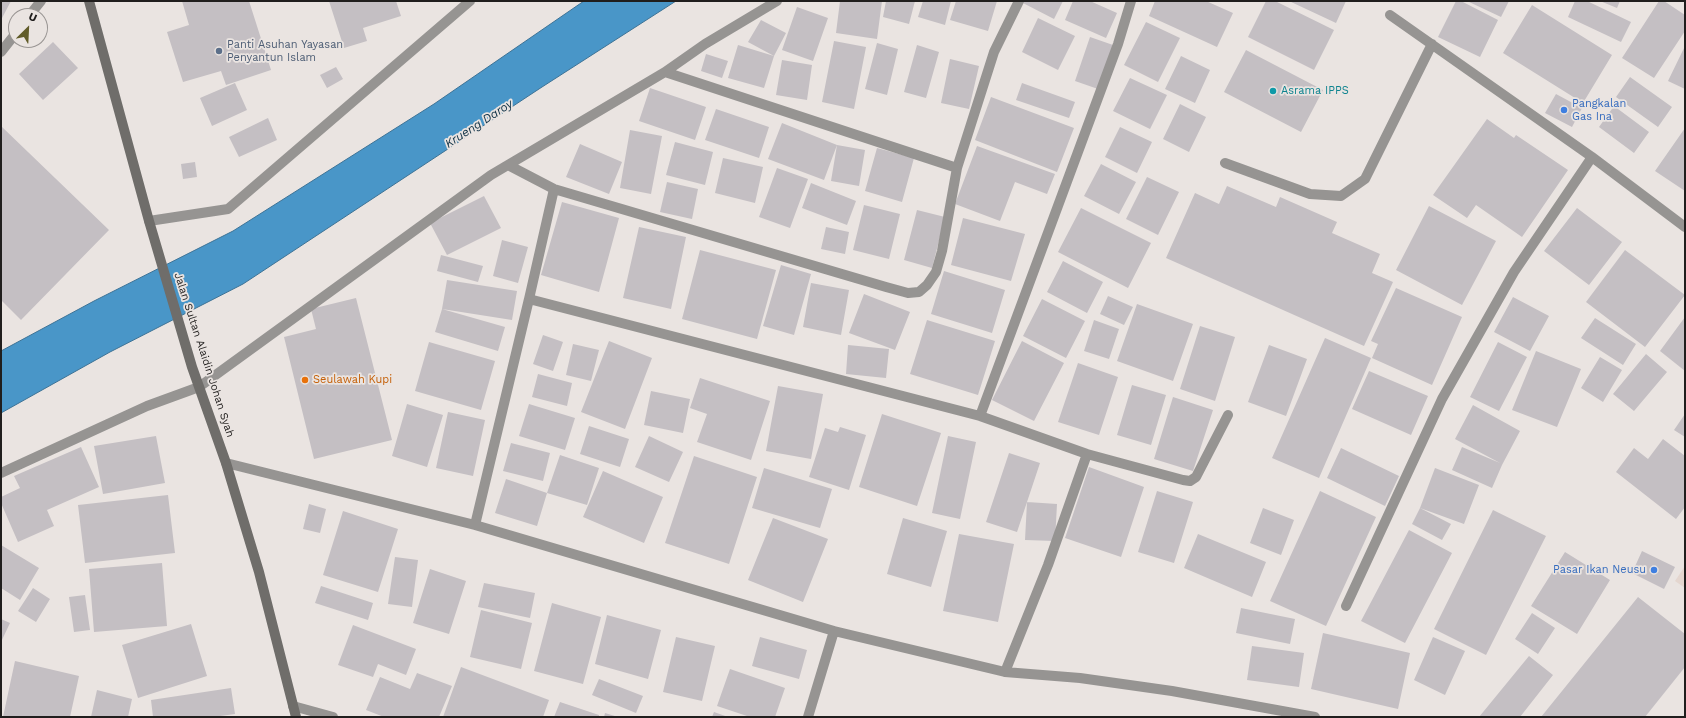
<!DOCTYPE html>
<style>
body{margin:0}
#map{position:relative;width:1686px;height:718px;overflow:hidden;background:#eae4e1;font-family:"Work Sans",sans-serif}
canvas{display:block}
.frame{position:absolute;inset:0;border:2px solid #201e1d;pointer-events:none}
.north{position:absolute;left:8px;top:8px;width:40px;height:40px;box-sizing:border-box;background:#eae4e1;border:1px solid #999593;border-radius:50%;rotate:24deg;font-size:11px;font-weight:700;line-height:16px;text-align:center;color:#201e1d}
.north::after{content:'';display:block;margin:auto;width:14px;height:18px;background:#615c29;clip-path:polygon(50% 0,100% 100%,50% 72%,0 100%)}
</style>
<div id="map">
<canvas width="1686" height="718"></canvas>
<div class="frame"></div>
<div class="north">U</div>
</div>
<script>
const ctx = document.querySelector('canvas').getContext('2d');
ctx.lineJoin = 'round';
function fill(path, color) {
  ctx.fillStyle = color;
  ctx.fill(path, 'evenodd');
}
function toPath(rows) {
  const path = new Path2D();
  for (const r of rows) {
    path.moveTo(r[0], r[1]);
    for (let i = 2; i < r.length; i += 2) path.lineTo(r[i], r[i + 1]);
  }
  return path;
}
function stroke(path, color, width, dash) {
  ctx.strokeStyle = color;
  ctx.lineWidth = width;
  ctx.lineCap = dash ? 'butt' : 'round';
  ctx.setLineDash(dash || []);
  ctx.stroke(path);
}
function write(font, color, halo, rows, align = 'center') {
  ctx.font = font + ' "Work Sans",sans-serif';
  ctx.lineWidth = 3.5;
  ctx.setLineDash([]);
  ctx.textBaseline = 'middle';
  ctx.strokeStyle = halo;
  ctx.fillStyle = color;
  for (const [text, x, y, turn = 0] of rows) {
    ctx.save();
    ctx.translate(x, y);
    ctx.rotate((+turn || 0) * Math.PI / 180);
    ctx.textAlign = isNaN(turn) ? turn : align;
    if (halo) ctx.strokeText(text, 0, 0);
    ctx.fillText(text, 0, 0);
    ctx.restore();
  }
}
const built = toPath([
 [1685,566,1685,588,1675,581]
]);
const water = toPath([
 [584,1,676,1,542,87,243,284,110,352,1,413,1,351,94,301,233,231,434,104,584,1]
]);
const building = toPath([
 [1,1,11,1,1,20],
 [182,1,249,1,271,70,226,85,221,71,183,82,167,32,189,25],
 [329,1,396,1,401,16,363,28,367,41,344,48],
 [840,1,882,1,877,39,836,33],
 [886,1,915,1,909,24,883,17],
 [923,1,951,1,945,25,918,17],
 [956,1,997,1,988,31,950,20],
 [1024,1,1063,1,1054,19,1023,3],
 [1073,1,1090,1,1117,13,1106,38,1065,20],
 [1155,1,1206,1,1233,13,1217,47,1149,16],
 [1266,1,1275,1,1334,30,1314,70,1248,37],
 [1289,1,1346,1,1336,23],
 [1456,1,1461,1,1498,20,1480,57,1438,37],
 [1467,1,1509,1,1501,17],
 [1575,1,1587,1,1631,22,1621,42,1568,17],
 [1600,1,1620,1,1617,8],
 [1659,1,1664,1,1685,15,1685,31,1654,78,1622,58],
 [1532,5,1612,55,1583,103,1503,53],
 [797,7,828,18,813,61,782,50],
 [1038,18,1075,36,1058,70,1022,52],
 [761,20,786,33,774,56,748,42],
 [1146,22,1180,38,1158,82,1124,65],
 [1090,37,1113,45,1098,89,1075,81],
 [834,41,866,47,854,109,822,102],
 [53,42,78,68,43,100,19,74],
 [877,43,898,49,887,95,865,89],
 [738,45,774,56,764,88,728,78],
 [917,45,939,52,926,98,904,92],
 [1685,46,1685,89,1668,81],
 [1246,50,1323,90,1301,132,1224,92],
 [706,54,728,61,722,78,701,71],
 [1181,56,1210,70,1195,103,1165,89],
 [950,59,979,66,969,109,941,103],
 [782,60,812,65,807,100,776,95],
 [336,67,343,79,327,88,320,75],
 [1630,77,1672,107,1658,127,1616,97],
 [1130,78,1167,95,1150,129,1113,111],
 [235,83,247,110,212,126,200,98],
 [1022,83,1075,102,1069,118,1016,100],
 [650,88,706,107,695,140,639,121],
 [1556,94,1582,108,1572,127,1545,113],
 [991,97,1074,128,1057,172,975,140],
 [1180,104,1206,117,1189,152,1163,139],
 [1614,106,1649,132,1634,153,1599,127],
 [716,109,769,127,759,158,705,140],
 [268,118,277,140,239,157,229,137],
 [1487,119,1514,138,1516,135,1568,170,1522,237,1476,205,1467,218,1433,195],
 [782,123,837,145,865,150,859,186,831,181,837,145,824,180,768,159],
 [1,126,109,230,21,320,1,300],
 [1120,127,1152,142,1137,173,1105,157],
 [1685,128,1685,191,1655,171],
 [630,130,662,136,651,194,620,188],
 [675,142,713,152,705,185,666,175],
 [580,144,622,162,609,194,566,177],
 [977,146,1055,174,1047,194,1015,182,1000,221,955,204],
 [877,148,914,158,902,202,865,191],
 [723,158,763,167,755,203,715,193],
 [195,162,197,177,183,179,181,164],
 [1101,164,1136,182,1119,214,1084,196],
 [777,168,808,179,790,228,759,217],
 [1147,177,1179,192,1158,235,1126,219],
 [667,182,698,189,692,219,660,212],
 [811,183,856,201,847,225,802,208],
 [1227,186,1276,207,1280,197,1337,222,1332,233,1380,254,1372,273,1393,282,1364,346,1166,258,1195,193,1219,204],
 [484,196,501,228,447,255,430,223],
 [562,202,619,218,599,292,541,275],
 [864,205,900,214,889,259,853,250],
 [1429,206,1496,241,1462,305,1396,270],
 [1081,208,1151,243,1128,288,1058,252],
 [1577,208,1622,242,1589,285,1544,251],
 [917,210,945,217,932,268,904,260],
 [963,218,1025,234,1011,281,951,265],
 [639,227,686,237,671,309,623,298],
 [826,227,849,232,845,254,821,249],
 [502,240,528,247,518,283,493,276],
 [700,250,776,270,757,339,682,319],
 [1625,250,1685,295,1645,347,1586,302],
 [441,255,483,266,478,282,437,271],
 [1063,261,1103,282,1087,313,1047,292],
 [781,265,811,274,794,335,763,326],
 [944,271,1005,290,992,333,931,314],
 [447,280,517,291,512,320,442,309,505,327,498,351,435,332,442,309],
 [811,283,849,290,841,335,803,327],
 [1396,288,1462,317,1432,385,1372,358,1378,344,1371,341],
 [864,294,910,312,895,350,849,333],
 [1108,296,1133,307,1124,325,1100,314],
 [1513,297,1549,316,1530,351,1494,332],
 [356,298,392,440,314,459,284,337,316,329,311,309],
 [1042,299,1085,321,1066,358,1023,336],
 [1137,304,1193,324,1173,381,1117,361],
 [1685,317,1685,371,1660,351],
 [1595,318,1636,344,1623,365,1581,338],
 [927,320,995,341,978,395,910,374],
 [1094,320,1119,329,1109,359,1084,351],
 [1200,326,1235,337,1215,401,1180,389],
 [543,335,563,342,553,371,533,364],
 [1325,338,1371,358,1319,478,1272,458],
 [609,341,652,358,625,429,581,412],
 [1022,341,1064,363,1034,421,992,400],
 [429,342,495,361,481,410,415,391],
 [1498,342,1527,357,1499,411,1470,397],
 [573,344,599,350,591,381,566,375],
 [848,345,889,349,886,378,846,374],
 [1269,345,1307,359,1286,416,1248,402],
 [1536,351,1581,369,1557,427,1512,410],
 [1646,354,1667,372,1634,411,1613,394],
 [1600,357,1622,370,1603,402,1581,388],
 [1078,363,1118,377,1099,435,1058,422],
 [1369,371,1428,396,1411,435,1352,409],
 [538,374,572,383,567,406,532,397],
 [700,378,770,401,751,460,697,442,707,414,690,408],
 [1132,385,1166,395,1151,445,1117,435],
 [778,386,823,394,811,459,766,451],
 [651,391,690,399,683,433,644,425],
 [1173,397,1213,410,1193,471,1154,459],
 [407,404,443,415,427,467,392,456],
 [529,404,575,418,565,450,519,436],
 [1473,405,1520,431,1502,465,1492,488,1452,470,1462,447,1500,463,1455,439],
 [448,412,485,420,473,476,436,468],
 [882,414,941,433,917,506,859,487],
 [1685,414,1685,437,1674,430],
 [589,426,629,439,620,467,580,454],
 [840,427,866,435,849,490,809,477,825,428,838,432],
 [156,436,165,483,103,494,94,446],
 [649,436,683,452,669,482,635,467],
 [948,436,976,442,960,519,932,513],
 [1663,439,1685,456,1685,507,1676,519,1616,472,1634,448,1648,459],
 [511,443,550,453,543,481,503,471],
 [81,447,99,487,47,510,54,526,18,542,1,503,1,497,20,488,14,476],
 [1341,448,1399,476,1385,506,1327,478],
 [1009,453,1040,463,1017,532,986,522],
 [560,455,599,468,587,505,547,493],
 [694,456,757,477,729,564,665,543],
 [1089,467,1144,487,1121,557,1065,538],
 [764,468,832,489,820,528,752,508],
 [1435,468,1479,485,1464,524,1420,508],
 [603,471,663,497,644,543,583,517],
 [506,479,547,493,537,526,495,513],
 [1157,491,1193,502,1174,563,1138,552],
 [1320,491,1376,517,1326,626,1270,601],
 [168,495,175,553,85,563,78,505],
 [1027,502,1057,504,1055,541,1025,540],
 [309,504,326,509,320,533,303,529],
 [1263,508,1294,520,1281,555,1250,543],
 [1420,508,1451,524,1442,540,1412,524],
 [1493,510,1546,536,1486,655,1434,629],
 [343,511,398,529,378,592,323,575],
 [773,518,828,539,803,602,748,580],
 [903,518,947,531,931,587,887,574],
 [1409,530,1452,553,1405,643,1361,621],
 [959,534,1014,544,998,622,943,611],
 [1198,534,1266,562,1252,597,1184,568],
 [1,545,39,568,20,600,1,588],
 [1642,551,1675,567,1664,589,1632,573],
 [1565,552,1610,580,1577,634,1531,606],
 [395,557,418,560,412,607,388,604],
 [162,563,167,626,94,632,89,569],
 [430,569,466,581,449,634,413,623],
 [484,583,535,593,530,618,478,607],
 [321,586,373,603,368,620,315,603],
 [33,588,50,599,36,622,18,611],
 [85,595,90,630,74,632,69,597],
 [1638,597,1685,634,1685,667,1645,717,1541,717],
 [552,603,601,617,583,684,534,671],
 [1241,608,1295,619,1290,644,1236,633],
 [481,610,532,623,521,669,470,657],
 [1532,613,1555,628,1538,654,1515,639],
 [607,615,661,630,648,679,595,664],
 [1,619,10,623,1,642],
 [191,624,207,676,138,698,122,645],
 [353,625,416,649,406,675,378,664,373,677,338,665],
 [1323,633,1410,653,1398,709,1311,689],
 [676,637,715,646,702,701,663,692],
 [760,637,807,650,799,679,752,666],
 [1433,637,1465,651,1445,695,1414,680],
 [1252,646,1304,653,1299,687,1247,680],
 [1529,656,1553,675,1520,717,1479,717],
 [15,661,79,676,70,717,3,717],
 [461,667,549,700,543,717,443,717],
 [730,669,785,688,775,717,750,717,717,706],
 [417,673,452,686,439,717,384,717,366,710,380,677,410,689],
 [599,679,643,696,636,713,592,695],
 [231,688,235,714,213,717,153,717,151,700],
 [97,690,132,699,128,717,91,717],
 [560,702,599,715,599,717,554,717],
 [714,712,728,717,712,717],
 [605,713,618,717,604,717]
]);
const street = toPath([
 [1390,15,1592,157,1685,227],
 [29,16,41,1],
 [1,52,16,33],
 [665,72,957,168],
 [1225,163,1310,194,1341,196,1365,179,1432,44],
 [508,165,554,189,886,287,908,293,919,292,927,285,936,272,942,251,957,168,994,52,1019,1],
 [149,221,228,209,470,1],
 [529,299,554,189],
 [980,416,1118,44,1131,1],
 [226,463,475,525,834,631,1005,672,1080,678,1172,691,1315,717],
 [1,473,147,406,199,387,491,175,665,72,705,44,777,1],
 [475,525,529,299,980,416,1087,454,1183,480,1190,481,1196,477,1228,415],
 [1346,606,1442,399,1514,272,1592,157],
 [1005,672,1048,565,1087,454],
 [293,706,333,717],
 [808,717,834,631]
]);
const secondary = toPath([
 [89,1,149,221,192,367,226,463,259,572,296,717]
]);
const markers = [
 [219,51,4,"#5c6f8a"],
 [1273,91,4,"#0f9aa8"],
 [1564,110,4,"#3f7fe0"],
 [305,380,4,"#e8710a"],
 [1654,570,4,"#3f7fe0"]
];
const serviceNames = [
 ["Panti Asuhan Yayasan",227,45],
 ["Penyantun Islam",227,58]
];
const cultureNames = [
 ["Asrama IPPS",1281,91]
];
const shopNames = [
 ["Pangkalan",1572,104],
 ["Gas Ina",1572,117],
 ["Pasar Ikan Neusu",1646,570,"right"]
];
const streetNames = [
 ["Jalan Sultan Alaidin Johan Syah",204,355,72]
];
const foodNames = [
 ["Seulawah Kupi",313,380]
];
const waterNames = [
 ["Krueng Daroy",479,124,-33]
];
fill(built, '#e4d6cf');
fill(water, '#4996c8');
stroke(water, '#3d7295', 1);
fill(building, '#c4bfc3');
stroke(street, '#969492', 10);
stroke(secondary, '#6f6d6a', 10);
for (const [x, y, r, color] of markers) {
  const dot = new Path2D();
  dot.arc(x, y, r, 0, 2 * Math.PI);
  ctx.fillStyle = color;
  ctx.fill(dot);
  stroke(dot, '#eae4e1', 1.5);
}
write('11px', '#4e5e75', '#eae4e1', serviceNames, 'left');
write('11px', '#0d838f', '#eae4e1', cultureNames, 'left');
write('11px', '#366cbe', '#eae4e1', shopNames, 'left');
write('11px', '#201e1d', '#eae4e1', streetNames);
write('11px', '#c56008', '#eae4e1', foodNames, 'left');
write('italic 12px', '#0e3045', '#eae4e1', waterNames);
</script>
